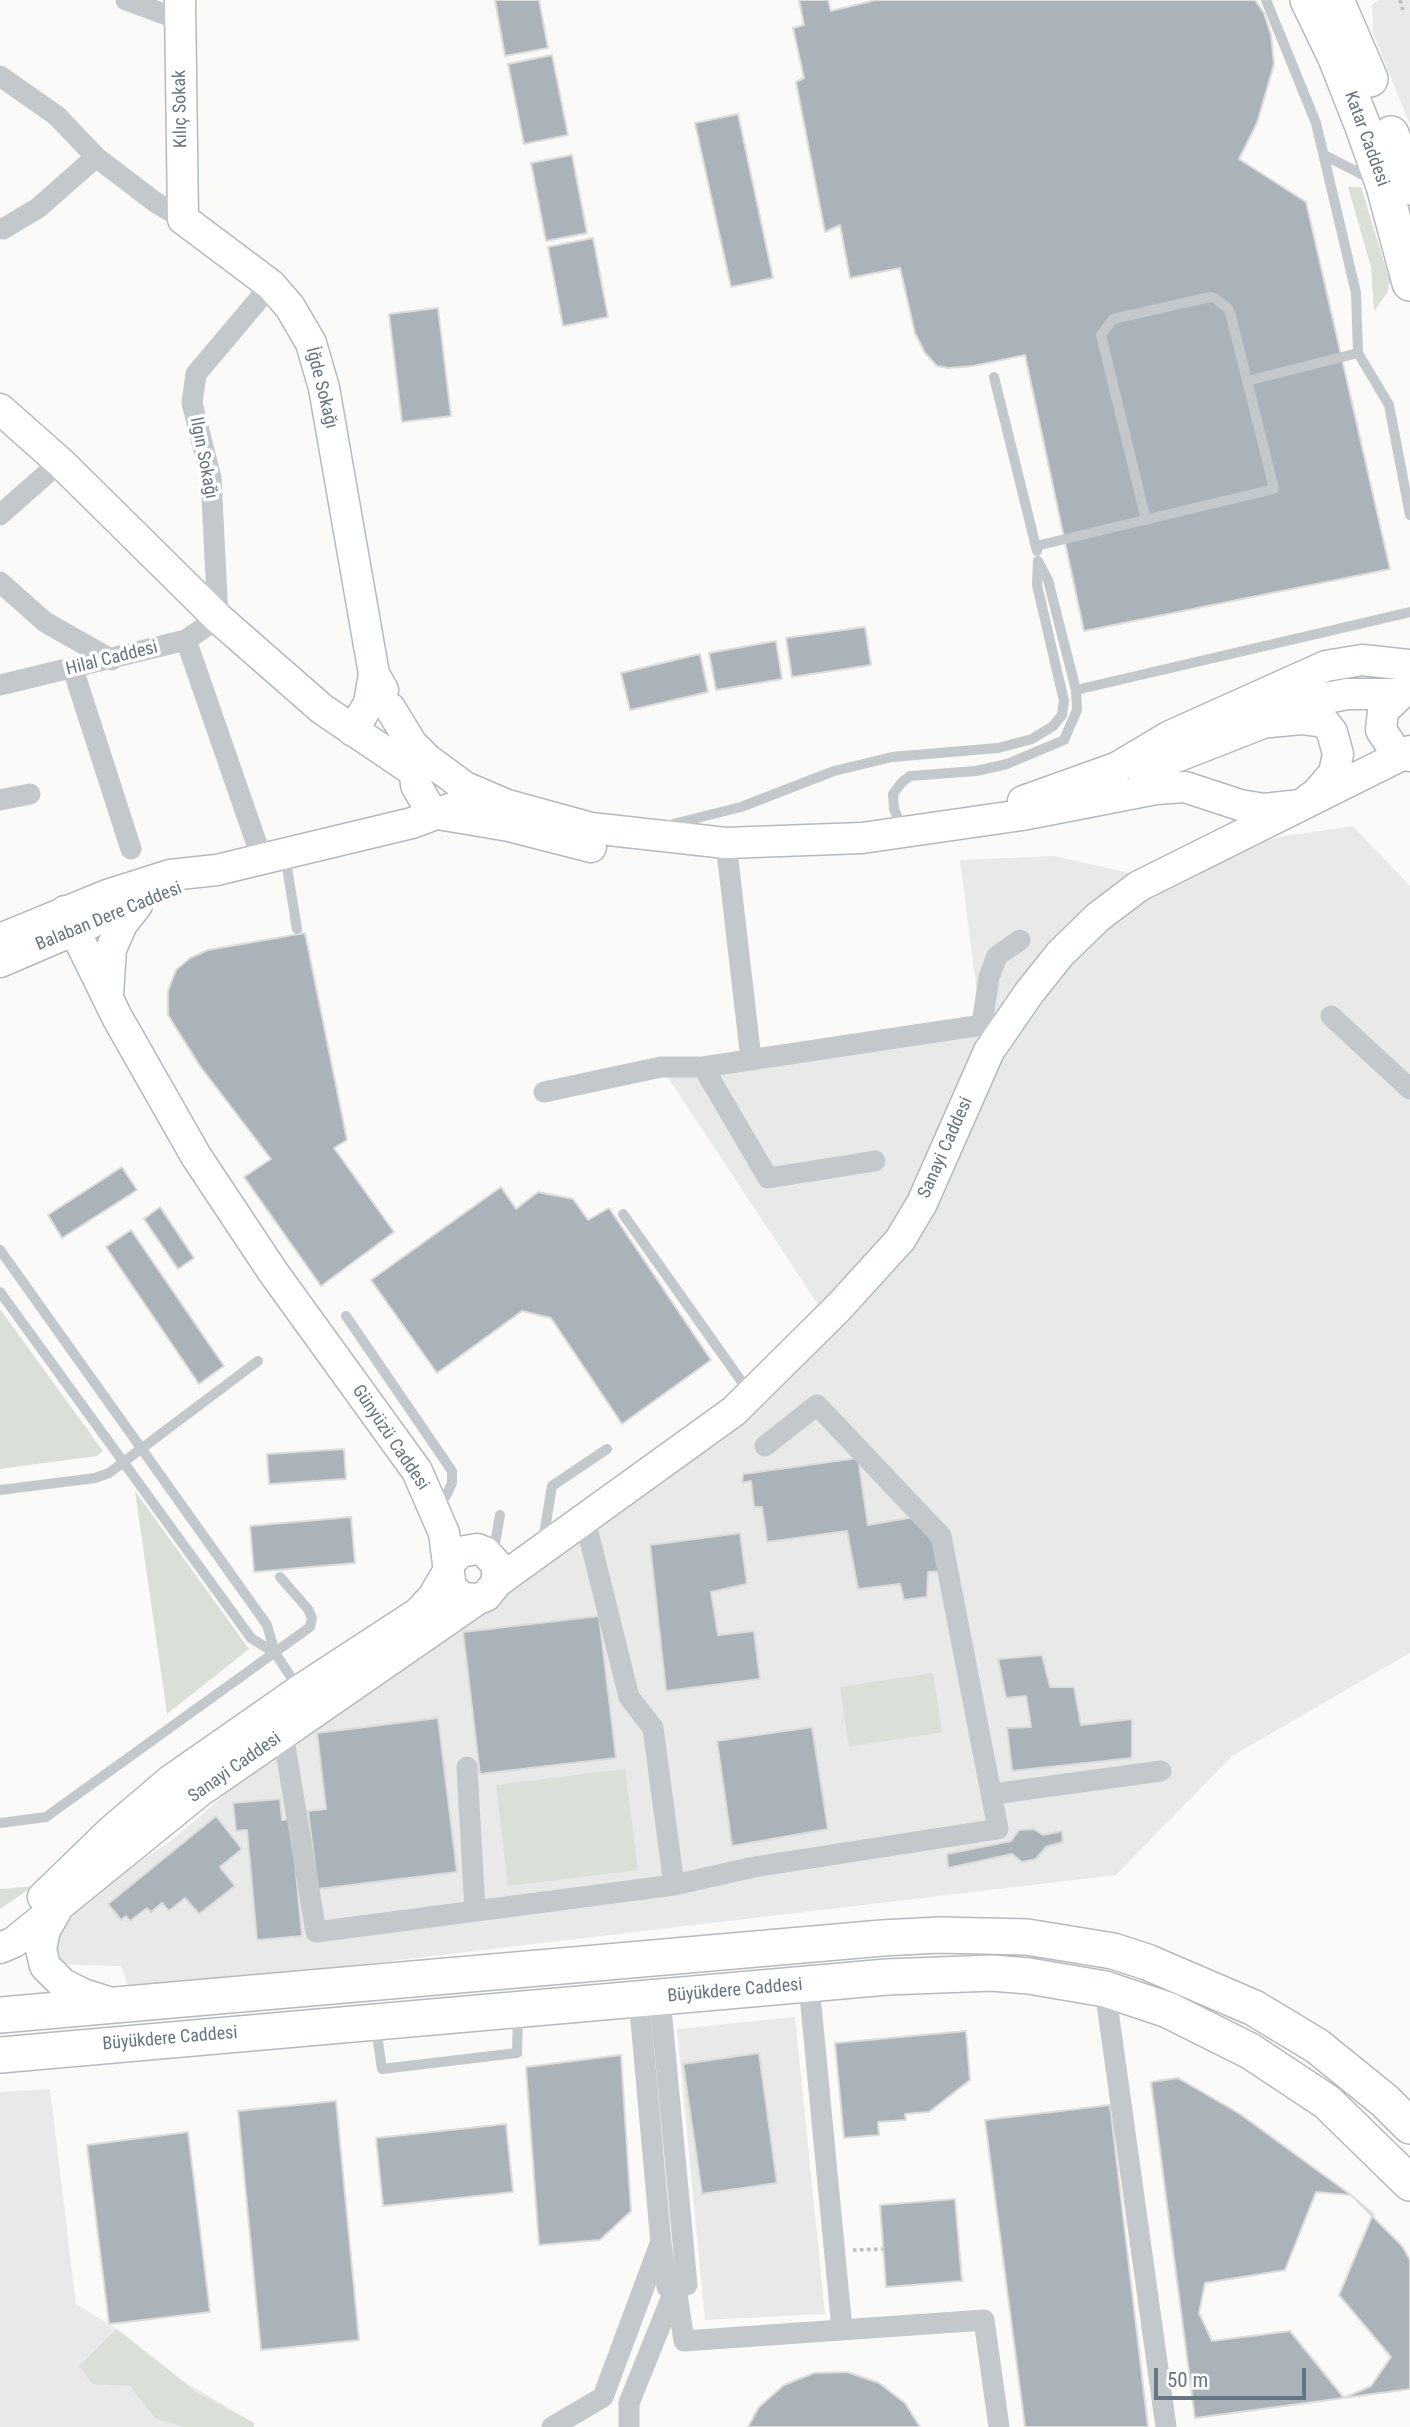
<!DOCTYPE html>
<meta charset="utf-8">
<style>
body{margin:0}
#map{position:relative;width:1410px;height:2427px;overflow:hidden;background:#fafaf8;font-family:"Roboto Condensed",sans-serif}
canvas{display:block}
.scale{position:absolute;left:1154px;top:2368px;width:152px;height:32px;box-sizing:border-box;border:4px solid #657683;border-top:0;padding-left:9px;font-size:21px;line-height:24px;white-space:nowrap;color:#657683;-webkit-text-stroke:5px #fff;paint-order:stroke}
</style>
<div id="map">
<canvas width="1410" height="2427"></canvas>
<div class="scale">50 m</div>
</div>
<script>
const ctx = document.querySelector('canvas').getContext('2d');
ctx.lineJoin = 'round';
function fill(path, color) {
  ctx.fillStyle = color;
  ctx.fill(path, 'evenodd');
}
function toPath(rows) {
  const path = new Path2D();
  for (const r of rows) {
    path.moveTo(r[0], r[1]);
    for (let i = 2; i < r.length; i += 2) path.lineTo(r[i], r[i + 1]);
  }
  return path;
}
function stroke(path, color, width, dash) {
  ctx.strokeStyle = color;
  ctx.lineWidth = width;
  ctx.lineCap = dash ? 'butt' : 'round';
  ctx.setLineDash(dash || []);
  ctx.stroke(path);
}
function write(font, color, halo, rows, align = 'center') {
  ctx.font = font + ' "Roboto Condensed",sans-serif';
  ctx.lineWidth = 7;
  ctx.setLineDash([]);
  ctx.textBaseline = 'middle';
  ctx.strokeStyle = halo;
  ctx.fillStyle = color;
  for (const [text, x, y, turn = 0] of rows) {
    ctx.save();
    ctx.translate(x, y);
    ctx.rotate((+turn || 0) * Math.PI / 180);
    ctx.textAlign = isNaN(turn) ? turn : align;
    if (halo) ctx.strokeText(text, 0, 0);
    ctx.fillText(text, 0, 0);
    ctx.restore();
  }
}
const built = toPath([
 [1380,0,1410,0,1410,125,1373,33,1372,4],
 [1353,826,1410,886,1410,1653,1232,1756,1116,1875,222,1981,128,1986,121,1966,53,1964,46,1943,101,1887,171,1841,287,1741,729,1433,831,1324,661,1067,981,1025,960,860,1054,856,1147,877,1279,837],
 [795,2017,825,2314,705,2320,677,2029],
 [50,2089,76,2304,117,2329,183,2381,254,2423,252,2427,0,2427,0,2092]
]);
const green = toPath([
 [1348,187,1361,187,1390,282,1387,293,1374,311,1371,267],
 [0,1309,103,1451,97,1456,0,1469],
 [135,1491,249,1649,167,1714],
 [933,1673,942,1732,849,1747,840,1687],
 [625,1769,638,1870,508,1886,496,1785],
 [34,1886,0,1909,0,1889],
 [117,2329,196,2392,254,2423,254,2427,184,2427,155,2418,130,2386,93,2384,79,2366]
]);
const building = toPath([
 [495,0,539,0,548,48,505,56,495,0],
 [799,0,828,0,831,11,876,0,1255,0,1264,13,1271,35,1274,64,1257,123,1239,159,1306,202,1390,569,1084,631,1025,355,973,366,949,368,937,366,925,353,915,333,900,268,850,278,840,225,825,232,796,82,804,78,793,28,804,25,799,0],
 [552,55,568,135,524,144,508,64,552,55],
 [738,114,773,278,731,287,695,123,738,114],
 [572,155,587,233,546,241,531,163,572,155],
 [593,238,608,317,563,326,548,247,593,238],
 [438,308,451,416,402,422,389,314,438,308],
 [865,627,871,665,792,677,786,638,865,627],
 [776,641,782,679,716,690,709,653,776,641],
 [700,654,708,692,630,710,621,673,700,654],
 [305,933,347,1140,334,1148,394,1232,321,1286,244,1177,271,1159,200,1066,168,1015,168,991,176,970,190,958,208,950,305,933],
 [122,1167,137,1190,62,1238,48,1215,122,1167],
 [501,1187,516,1209,538,1192,573,1199,588,1220,609,1208,711,1360,622,1424,551,1318,522,1311,437,1373,371,1280,501,1187],
 [160,1207,194,1258,178,1269,144,1219,160,1207],
 [131,1230,224,1366,199,1384,106,1247,131,1230],
 [344,1449,346,1479,269,1484,267,1454,344,1449],
 [858,1458,868,1525,920,1516,937,1545,942,1571,928,1572,927,1597,904,1600,900,1584,858,1589,847,1531,767,1542,762,1507,754,1507,751,1481,742,1483,743,1474,858,1458],
 [351,1517,355,1563,254,1572,250,1526,351,1517],
 [740,1533,747,1584,711,1592,718,1635,754,1631,760,1679,666,1691,650,1545,740,1533],
 [599,1616,616,1758,480,1774,463,1632,599,1616],
 [1042,1655,1050,1687,1074,1687,1081,1725,1132,1719,1132,1758,1012,1771,1007,1728,1031,1727,1026,1696,1006,1698,998,1659,1042,1655],
 [438,1718,457,1872,318,1889,308,1811,326,1809,317,1733,438,1718],
 [812,1727,828,1829,732,1846,717,1741,812,1727],
 [280,1799,282,1820,291,1819,302,1936,257,1940,247,1830,236,1831,233,1803,280,1799],
 [216,1816,242,1849,220,1867,235,1886,199,1914,185,1898,169,1911,162,1903,151,1912,147,1908,130,1921,126,1916,121,1920,108,1904,216,1816],
 [1034,1829,1043,1835,1062,1831,1063,1842,1046,1847,1036,1859,1022,1862,1012,1854,948,1868,947,1854,1011,1841,1019,1830,1034,1829],
 [966,2031,970,2080,929,2112,905,2114,906,2120,878,2122,879,2135,844,2138,835,2043,966,2031],
 [759,2053,777,2183,702,2194,683,2064,759,2053],
 [621,2055,631,2211,600,2240,539,2245,526,2067,621,2055],
 [1178,2078,1240,2114,1351,2195,1402,2246,1410,2260,1410,2389,1195,2418,1151,2082,1178,2078],
 [336,2101,359,2340,261,2350,238,2111,336,2101],
 [1110,2105,1148,2427,1025,2427,985,2120,1110,2105],
 [506,2124,513,2192,383,2206,376,2138,506,2124],
 [188,2132,210,2312,109,2324,87,2145,188,2132],
 [1316,2192,1351,2195,1373,2214,1339,2295,1391,2357,1371,2386,1344,2398,1290,2331,1212,2341,1199,2313,1205,2283,1285,2270,1316,2192],
 [955,2199,962,2281,886,2287,880,2205,955,2199],
 [847,2372,879,2383,905,2403,920,2427,748,2427,759,2407,784,2385,814,2373,847,2372]
]);
const path = toPath([
 [1400,0,1403,11],
 [853,2250,883,2249]
]);
const lane = toPath([
 [1266,0,1316,123,1356,293,1358,353,1389,405,1410,515],
 [1324,155,1375,181],
 [994,377,1037,551],
 [1247,381,1358,353],
 [1036,546,1274,489,1231,316,1228,308,1216,299,1210,297,1113,319,1101,335,1146,520],
 [1076,690,1410,612],
 [665,826,741,807,834,771,892,757,998,748,1032,739,1053,726,1062,715,1064,701,1037,585,1038,561,1048,580,1076,690,1077,710,1064,740,1007,764,976,771,910,776,902,782,893,794,894,809,903,830],
 [285,855,297,929],
 [623,1214,749,1392],
 [0,1250,267,1625,275,1653,251,1638,0,1292],
 [346,1316,452,1471,452,1483,446,1496,436,1505],
 [0,1490,95,1478,109,1473,258,1361],
 [543,1541,552,1486,607,1449],
 [493,1555,500,1515],
 [275,1653,299,1689],
 [0,1823,46,1817,310,1627,312,1618,308,1609,280,1577],
 [376,2028,382,2069,517,2053,518,2015]
]);
const street = toPath([
 [126,0,180,20],
 [0,76,57,116,96,157,155,202,183,219],
 [0,228,3,229,38,208,96,157],
 [0,515,60,462],
 [0,582,45,622,112,660],
 [186,640,262,859],
 [73,669,131,849],
 [0,685,186,640,218,618,211,478,192,403,196,374,271,285],
 [0,800,30,794],
 [726,843,751,1059],
 [1331,1016,1410,1089],
 [703,1067,768,1178,875,1161],
 [544,1092,661,1067,703,1067,982,1025,989,977,997,956,1020,940],
 [585,1520,629,1697,653,1728,674,1885],
 [283,1734,316,1932,674,1885,754,1867,998,1829,941,1536,817,1405,765,1446],
 [467,1767,475,1911],
 [993,1794,1161,1771],
 [809,1985,842,2329],
 [1105,1989,1166,2427],
 [639,1999,661,2243,667,2287,676,2287,687,2285,660,1998],
 [676,2287,684,2341,984,2320,999,2427],
 [552,2427,603,2397,660,2244],
 [629,2427,629,2403,675,2289]
]);
const secondary = toPath([
 [180,0,183,219,271,285,290,307,311,343,324,388,374,674],
 [0,409,60,462,218,618,322,709,415,772],
 [1410,685,1383,711,1381,730,1395,751,1410,756],
 [390,708,412,744,427,759,465,787,507,805,591,828,726,843,862,838,1022,815,1156,789,1185,787,1240,805,1264,809,1301,805,1317,793,1334,773,1338,754,1332,732,1324,722,1301,719,1270,722],
 [353,731,369,703,374,674,383,690],
 [427,759,415,772,416,785,428,806,438,814,509,826,591,847],
 [1136,765,1171,759,1327,698,1347,694,1399,694],
 [1023,801,1118,767,1170,736,1326,666,1362,660,1409,665],
 [65,911,117,1017,196,1156,273,1272,417,1471,444,1533,451,1588,463,1598,478,1599,486,1596,497,1582,497,1565,485,1552,477,1549,460,1552,448,1565],
 [0,939,107,895,170,875,217,870,262,859,412,823,460,805,499,805],
 [0,962,91,923],
 [108,995,111,949,122,924,137,905],
 [497,1582,734,1411,839,1307,900,1240,922,1203,989,1051,1029,993,1060,954,1098,917,1139,886,1410,751],
 [43,1897,110,1832,171,1780,300,1690,418,1613,433,1597,447,1573],
 [56,1911,45,1930,41,1949,45,1966,63,1984,83,1994,114,2004],
 [0,1948,14,1942,199,1792,478,1599]
]);
const primary = toPath([
 [1308,0,1336,58,1362,124,1384,186,1410,283],
 [1336,0,1370,79],
 [1391,134,1410,187],
 [0,2015,882,1938,939,1935,1027,1937,1113,1951,1147,1962,1254,2008,1317,2046,1385,2101,1410,2126],
 [0,2055,887,1977,992,1973,1029,1976,1105,1989,1168,2010,1250,2051,1327,2102,1410,2183]
]);
const streetNames = [
 ["Kılıç Sokak",181,109,-91],
 ["Katar Caddesi",1366,139,70],
 ["İğde Sokağı",321,388,76],
 ["Ilgın Sokağı",203,458,79],
 ["Hilal Caddesi",112,659,-14],
 ["Balaban Dere Caddesi",109,917,-22],
 ["Sanayi Caddesi",946,1148,-66],
 ["Günyüzü Caddesi",390,1438,56],
 ["Sanayi Caddesi",235,1768,-35],
 ["Büyükdere Caddesi",735,1991,-5],
 ["Büyükdere Caddesi",170,2039,-5]
];
fill(built, '#e8e9e9');
fill(green, '#dadfd7');
fill(building, '#aab3b9');
stroke(building, '#dcdcda', 2);
stroke(secondary, '#b3babf', 33);
stroke(primary, '#b5babe', 38);
stroke(path, '#bbbfc2', 3.5, [3.5, 3.5]);
stroke(lane, '#c3c8cc', 10);
stroke(street, '#c3c8cc', 21);
stroke(secondary, '#fff', 30);
stroke(primary, '#fff', 35);
write('18px', '#657683', '#fff', streetNames);
</script>
